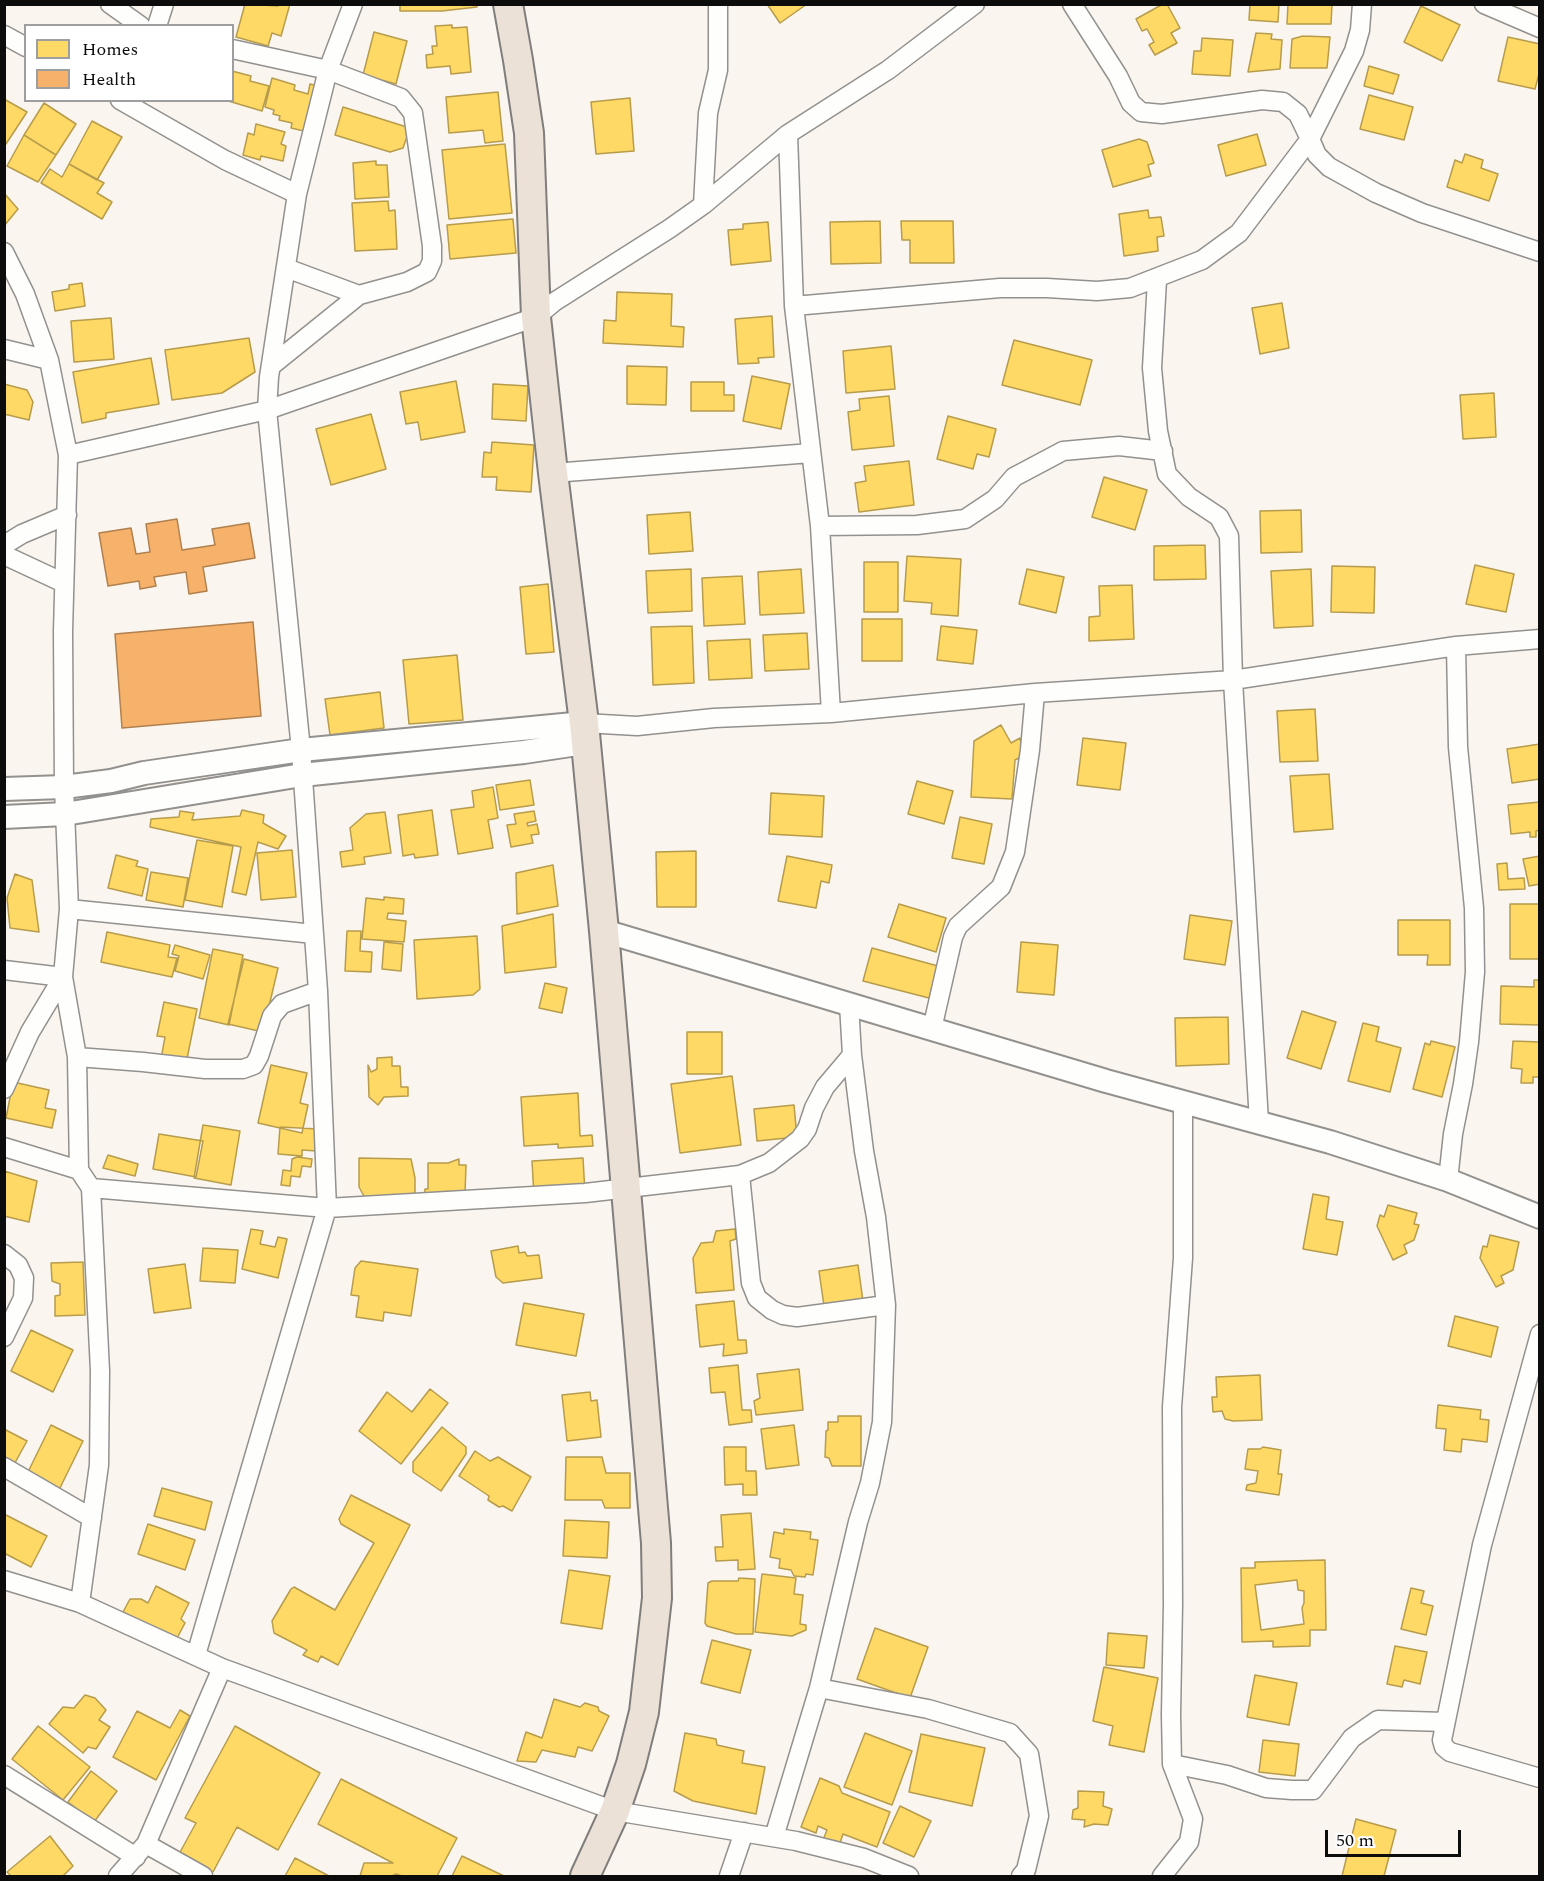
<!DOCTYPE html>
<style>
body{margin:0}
#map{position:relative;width:1544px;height:1881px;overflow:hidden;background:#faf5ef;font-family:Spectral,serif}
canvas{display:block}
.frame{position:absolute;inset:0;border:6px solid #0c0c0c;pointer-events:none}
.legend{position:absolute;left:24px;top:24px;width:210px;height:78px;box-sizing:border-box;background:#fff;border:2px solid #9e9e9e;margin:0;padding:8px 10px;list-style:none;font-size:18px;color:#0c0c0c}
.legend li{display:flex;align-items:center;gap:12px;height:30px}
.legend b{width:30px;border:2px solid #9e9e9e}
.scale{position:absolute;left:1325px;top:1830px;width:136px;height:27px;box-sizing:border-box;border:3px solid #0c0c0c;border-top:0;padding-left:8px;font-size:18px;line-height:21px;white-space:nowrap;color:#0c0c0c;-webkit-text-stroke:4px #fff;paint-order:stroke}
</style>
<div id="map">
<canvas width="1544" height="1881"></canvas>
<div class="frame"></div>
<ul class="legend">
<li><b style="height:16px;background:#ffd966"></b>Homes</li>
<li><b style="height:16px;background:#f6b26b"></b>Health</li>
</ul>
<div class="scale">50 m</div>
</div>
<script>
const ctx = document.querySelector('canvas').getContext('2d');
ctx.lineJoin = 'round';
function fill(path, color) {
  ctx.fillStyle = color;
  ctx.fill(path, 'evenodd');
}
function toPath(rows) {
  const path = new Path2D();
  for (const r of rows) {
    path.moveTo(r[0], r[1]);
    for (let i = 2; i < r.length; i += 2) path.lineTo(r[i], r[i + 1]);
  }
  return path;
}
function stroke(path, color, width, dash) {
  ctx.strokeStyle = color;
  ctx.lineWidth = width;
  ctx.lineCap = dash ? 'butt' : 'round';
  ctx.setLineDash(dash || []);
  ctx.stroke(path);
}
const homes = toPath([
 [245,4,278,6,278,4,290,4,281,36,272,33,268,46,236,37,245,4],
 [400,4,477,4,477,7,442,11,400,11,400,4],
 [767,4,807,4,780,23,767,4],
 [1163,4,1167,4,1180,28,1171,33,1177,43,1155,55,1149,45,1154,42,1147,29,1142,31,1136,19,1163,4],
 [1250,4,1279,4,1278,22,1249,20,1250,4],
 [1288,4,1332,4,1331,24,1287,24,1288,4],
 [1421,6,1460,25,1442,61,1404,42,1421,6],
 [452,25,452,28,467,27,471,72,451,74,450,66,427,68,426,55,433,54,432,46,437,46,435,26,452,25],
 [374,32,407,41,396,84,363,75,374,32],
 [1256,33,1272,34,1271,39,1282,40,1280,69,1248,72,1256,33],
 [1303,36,1330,37,1327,68,1290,68,1292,39,1303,36],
 [1508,37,1540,44,1540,70,1535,89,1498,81,1508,37],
 [1202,38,1233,40,1230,76,1192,74,1194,51,1201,51,1202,38],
 [1369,66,1399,75,1393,94,1364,86,1369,66],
 [232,71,251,76,250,81,269,86,262,111,225,100,232,100,232,71],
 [272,78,295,85,294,90,308,94,310,84,321,87,304,131,291,128,292,123,279,120,280,116,273,114,274,110,265,107,272,78],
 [498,92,503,141,485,143,483,130,449,133,446,97,498,92],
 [1369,95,1413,107,1404,140,1360,129,1369,95],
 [630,98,634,151,596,154,591,102,630,98],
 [4,99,27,112,6,144,4,143,4,99],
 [44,103,76,124,56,155,24,135,44,103],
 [343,107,410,128,403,148,390,152,335,135,343,107],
 [92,121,122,137,97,180,69,164,92,121],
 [256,124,285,132,281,144,286,146,283,161,261,156,260,160,243,155,248,133,254,135,256,124],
 [1257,134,1266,165,1226,176,1218,145,1257,134],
 [24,135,56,155,38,182,7,166,24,135],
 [1139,139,1147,142,1154,163,1148,165,1151,176,1113,187,1102,150,1139,139],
 [505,144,512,213,449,219,442,150,505,144],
 [1465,154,1483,160,1481,168,1498,174,1489,201,1447,187,1455,160,1462,163,1465,154],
 [376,161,376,165,387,165,389,197,355,199,353,163,376,161],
 [69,164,104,183,97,193,112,202,102,219,41,183,50,169,62,177,69,164],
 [4,193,18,209,4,226,4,193],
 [388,201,389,211,395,210,397,249,355,251,352,203,388,201],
 [1148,210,1149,218,1161,217,1164,236,1157,237,1158,251,1124,256,1119,214,1148,210],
 [513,219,516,253,450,259,447,225,513,219],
 [880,221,881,263,831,264,830,222,880,221],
 [901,221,953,221,954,263,910,263,910,240,902,240,901,221],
 [768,222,771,261,731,265,728,230,743,229,743,224,768,222],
 [82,283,85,306,55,311,52,292,69,289,69,285,82,283],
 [617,292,672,294,671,326,684,327,683,347,603,343,604,320,616,321,617,292],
 [1282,303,1289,348,1260,354,1252,308,1282,303],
 [772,316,774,357,758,358,759,363,738,364,735,319,772,316],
 [111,318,114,359,74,362,71,321,111,318],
 [249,338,255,372,222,393,172,400,165,350,249,338],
 [1014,340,1092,360,1080,405,1002,385,1014,340],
 [891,346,895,389,846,393,843,351,891,346],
 [151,358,159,404,106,413,106,418,82,423,73,372,151,358],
 [627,366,667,367,666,405,627,404,627,366],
 [752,376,790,384,781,429,743,421,752,376],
 [456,381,465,432,421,440,418,422,406,424,400,392,456,381],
 [691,382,724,382,724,395,734,395,734,411,691,411,691,382],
 [4,384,27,390,33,402,29,420,4,414,4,384],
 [493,384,528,386,526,421,492,419,493,384],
 [1494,393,1496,437,1463,439,1460,395,1494,393],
 [889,396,894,446,852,450,848,412,860,410,859,399,889,396],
 [371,414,386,469,331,485,316,429,371,414],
 [948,416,996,429,989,457,977,454,973,469,937,459,948,416],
 [492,442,534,445,531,492,496,490,497,477,482,477,484,452,491,453,492,442],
 [909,461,914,505,859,512,855,483,866,481,864,466,909,461],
 [1104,477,1147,490,1135,530,1092,517,1104,477],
 [1301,510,1302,552,1261,553,1260,511,1301,510],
 [690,512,693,551,649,554,647,515,690,512],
 [1205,545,1206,579,1154,580,1154,546,1205,545],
 [907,556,961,559,958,616,931,614,932,603,904,601,907,556],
 [864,562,898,562,898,612,864,612,864,562],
 [1475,565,1514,574,1506,612,1466,604,1475,565],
 [1332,566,1375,567,1374,613,1331,612,1332,566],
 [691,569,692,611,648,613,646,571,691,569],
 [801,569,804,613,760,615,758,572,801,569],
 [1027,569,1064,577,1056,613,1019,604,1027,569],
 [1311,569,1313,626,1274,628,1271,571,1311,569],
 [742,576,745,624,704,626,702,578,742,576],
 [548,584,554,652,526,654,520,587,548,584],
 [1132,585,1134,639,1089,641,1089,617,1100,616,1099,586,1132,585],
 [862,619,902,619,902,661,862,661,862,619],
 [692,626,694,683,653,685,651,627,692,626],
 [941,626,977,630,973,664,937,660,941,626],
 [807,633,809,669,765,671,763,635,807,633],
 [750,639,752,678,709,680,707,641,750,639],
 [457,655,463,720,409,724,403,660,457,655],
 [380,692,384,728,330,735,325,699,380,692],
 [1315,709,1318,761,1280,762,1277,711,1315,709],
 [1001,725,1011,743,1020,738,1023,756,1015,760,1012,799,971,797,974,741,1001,725],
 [1083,738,1126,743,1120,790,1077,785,1083,738],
 [1540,744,1540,779,1512,783,1507,749,1540,744],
 [1329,774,1333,829,1294,832,1290,776,1329,774],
 [530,780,534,805,500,810,496,785,530,780],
 [917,781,953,791,944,824,908,814,917,781],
 [493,787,498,818,488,820,493,848,458,854,451,810,474,807,472,791,493,787],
 [771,793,824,796,822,837,769,834,771,793],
 [1540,802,1540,830,1536,831,1536,837,1530,837,1530,832,1511,834,1508,805,1540,802],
 [242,810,264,815,263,823,286,836,278,849,258,842,246,895,232,892,241,847,150,827,151,819,179,817,180,811,194,813,192,820,240,816,242,810],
 [432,810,438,855,415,858,414,854,403,856,398,815,432,810],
 [534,811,536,821,527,823,528,826,537,824,539,834,531,835,533,843,511,847,507,825,516,824,514,814,534,811],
 [385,812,391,853,364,857,365,864,342,867,340,852,353,850,350,828,366,814,385,812],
 [960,817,992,824,984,864,952,858,960,817],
 [197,840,233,846,222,907,185,900,197,840],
 [292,850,296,897,261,900,257,853,292,850],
 [696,851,696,907,657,907,656,852,696,851],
 [116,855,138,861,136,866,148,869,142,896,108,888,116,855],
 [787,856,832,865,829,883,821,881,816,908,778,901,787,856],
 [1540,856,1540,884,1529,886,1523,859,1540,856],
 [1507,863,1508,879,1524,878,1525,889,1499,890,1497,864,1507,863],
 [553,865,558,906,517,914,516,873,553,865],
 [151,872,188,878,183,907,146,900,151,872],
 [15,874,32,880,39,932,10,928,7,898,15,874],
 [384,897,404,899,403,914,388,913,387,919,406,921,404,942,362,939,366,898,384,900,384,897],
 [899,904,946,918,936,952,888,937,899,904],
 [1510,904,1540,904,1540,959,1510,959,1510,904],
 [553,914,556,967,505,973,502,926,553,914],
 [1190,915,1232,921,1225,965,1184,959,1190,915],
 [1398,920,1450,920,1450,965,1427,965,1428,955,1398,955,1398,920],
 [347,931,361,931,360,951,372,952,371,972,345,971,347,931],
 [107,932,170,945,168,957,177,958,172,977,101,962,107,932],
 [477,936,480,989,473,995,417,999,414,940,477,936],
 [384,942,403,944,401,971,382,969,384,942],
 [1021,942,1058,945,1054,995,1017,992,1021,942],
 [175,945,210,955,203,979,175,971,179,956,172,954,175,945],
 [872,948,938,966,929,998,863,981,872,948],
 [213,949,243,955,229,1025,199,1018,213,949],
 [244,959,278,968,263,1032,228,1024,244,959],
 [1534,980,1540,980,1540,1025,1500,1024,1501,986,1534,987,1534,980],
 [545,983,567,988,562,1013,539,1008,545,983],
 [164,1002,197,1009,186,1064,161,1059,165,1037,157,1036,164,1002],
 [1302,1011,1336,1022,1321,1069,1287,1058,1302,1011],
 [1228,1017,1229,1064,1176,1066,1175,1018,1228,1017],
 [1363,1023,1379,1027,1376,1041,1401,1048,1390,1092,1348,1081,1363,1023],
 [687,1032,722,1032,722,1074,687,1074,687,1032],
 [1431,1041,1455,1047,1442,1097,1413,1089,1425,1043,1430,1045,1431,1041],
 [1513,1041,1540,1042,1540,1077,1533,1077,1533,1083,1521,1083,1522,1069,1511,1068,1513,1041],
 [392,1057,392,1066,400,1066,401,1087,408,1087,408,1096,384,1097,378,1105,369,1097,368,1065,371,1072,377,1069,377,1058,392,1057],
 [271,1065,307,1073,300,1103,308,1105,302,1133,258,1123,271,1065],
 [732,1076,741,1145,680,1153,671,1084,732,1076],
 [13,1082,49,1090,45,1108,56,1110,52,1128,6,1118,13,1082],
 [578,1093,580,1136,592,1135,593,1146,558,1148,558,1144,524,1146,521,1097,578,1093],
 [794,1105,797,1137,757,1141,754,1109,794,1105],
 [203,1125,240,1131,231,1185,194,1178,203,1125],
 [280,1127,318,1129,317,1151,302,1150,302,1156,278,1154,280,1127],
 [159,1134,203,1141,196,1177,153,1169,159,1134],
 [108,1155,138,1164,135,1176,103,1168,108,1155],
 [297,1157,312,1159,311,1167,302,1166,300,1177,291,1176,290,1186,281,1185,283,1170,291,1171,292,1159,297,1157],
 [359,1158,411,1159,415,1178,415,1208,371,1209,359,1187,359,1158],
 [583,1158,585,1193,534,1197,532,1161,583,1158],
 [459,1159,459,1165,466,1165,465,1194,424,1204,425,1189,428,1189,428,1163,448,1163,459,1159],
 [4,1171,37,1181,29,1222,4,1216,4,1171],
 [1313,1194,1329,1197,1326,1219,1343,1222,1337,1255,1303,1249,1313,1194],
 [1388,1205,1417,1213,1414,1224,1419,1225,1414,1240,1404,1245,1407,1253,1393,1260,1377,1226,1380,1215,1384,1217,1388,1205],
 [251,1229,263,1231,260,1244,275,1247,278,1237,287,1239,278,1278,242,1269,251,1229],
 [735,1229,736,1239,730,1241,734,1290,696,1293,693,1258,701,1243,713,1242,716,1231,735,1229],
 [1490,1235,1519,1242,1513,1270,1501,1276,1504,1283,1496,1287,1480,1258,1483,1246,1487,1247,1490,1235],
 [518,1246,519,1253,525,1252,527,1256,539,1255,542,1278,503,1283,496,1277,491,1251,518,1246],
 [203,1248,238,1250,235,1283,200,1281,203,1248],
 [361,1261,418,1269,411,1316,384,1312,383,1321,356,1317,359,1296,351,1295,355,1268,361,1261],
 [83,1262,85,1315,55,1316,55,1296,60,1295,60,1284,52,1281,51,1263,83,1262],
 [185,1264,191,1308,154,1313,148,1269,185,1264],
 [858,1265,863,1301,824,1306,819,1271,858,1265],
 [734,1301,738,1340,746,1340,747,1353,723,1356,724,1344,700,1347,696,1305,734,1301],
 [524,1303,584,1314,576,1356,516,1345,524,1303],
 [1455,1316,1498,1327,1491,1357,1448,1346,1455,1316],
 [31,1330,73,1350,53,1392,11,1371,31,1330],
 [738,1365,742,1410,751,1410,752,1422,729,1425,725,1392,711,1393,709,1368,738,1365],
 [799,1369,803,1410,756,1415,754,1401,760,1398,757,1374,799,1369],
 [1260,1375,1262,1420,1233,1421,1225,1419,1222,1411,1213,1412,1212,1397,1217,1397,1216,1377,1260,1375],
 [430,1389,448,1403,401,1464,359,1431,387,1392,412,1412,430,1389],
 [590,1392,591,1401,597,1400,601,1437,567,1441,562,1395,590,1392],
 [1438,1405,1481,1410,1480,1419,1489,1420,1487,1442,1462,1439,1461,1452,1444,1450,1446,1429,1436,1428,1438,1405],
 [838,1416,861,1416,861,1466,832,1466,829,1458,825,1457,826,1431,828,1430,828,1422,838,1422,838,1416],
 [51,1425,83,1441,58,1492,26,1476,51,1425],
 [794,1425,799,1465,766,1469,761,1429,794,1425],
 [442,1427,466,1447,466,1454,441,1491,413,1472,413,1462,442,1427],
 [4,1429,27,1441,11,1470,4,1467,4,1429],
 [724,1447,746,1447,746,1471,756,1471,757,1495,743,1495,743,1484,725,1485,724,1447],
 [1263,1447,1281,1450,1278,1474,1282,1474,1279,1495,1246,1490,1247,1485,1256,1483,1258,1471,1245,1469,1248,1449,1260,1449,1263,1447],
 [475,1451,490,1461,498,1457,531,1477,512,1511,503,1506,499,1507,488,1500,489,1496,459,1476,475,1451],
 [566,1457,602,1457,606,1473,630,1473,630,1508,605,1508,602,1500,565,1500,566,1457],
 [162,1488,212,1502,205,1530,154,1516,162,1488],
 [351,1495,410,1525,338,1665,321,1656,318,1662,303,1655,307,1650,274,1633,272,1621,291,1589,294,1587,335,1610,374,1543,341,1524,339,1519,351,1495],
 [751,1513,755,1569,738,1570,738,1560,716,1561,715,1547,723,1547,721,1515,751,1513],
 [4,1514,47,1536,31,1567,4,1553,4,1514],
 [565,1520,609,1522,607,1558,563,1556,565,1520],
 [148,1524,195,1540,185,1570,138,1554,148,1524],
 [784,1529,811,1532,810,1539,818,1540,813,1575,806,1574,805,1577,794,1576,791,1570,779,1568,780,1559,770,1557,774,1532,784,1534,784,1529],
 [1325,1560,1326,1630,1310,1630,1310,1646,1273,1647,1273,1641,1242,1642,1241,1568,1255,1568,1255,1562,1325,1560],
 [569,1570,610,1576,602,1629,561,1623,569,1570],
 [762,1574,796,1578,794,1594,803,1595,800,1624,806,1625,806,1630,792,1636,755,1632,762,1574],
 [739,1578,755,1579,753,1634,736,1634,707,1626,705,1623,708,1583,712,1581,738,1581,739,1578],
 [1297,1580,1298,1590,1304,1591,1304,1603,1302,1608,1304,1624,1261,1630,1255,1585,1297,1580],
 [156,1586,189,1603,181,1619,185,1623,176,1640,123,1612,130,1599,141,1599,148,1603,156,1586],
 [1411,1588,1424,1591,1421,1603,1433,1606,1426,1635,1401,1629,1411,1588],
 [875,1628,928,1647,910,1698,857,1679,875,1628],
 [1108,1633,1147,1636,1144,1668,1106,1665,1108,1633],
 [712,1640,751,1650,740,1693,701,1683,712,1640],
 [1395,1646,1427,1652,1420,1684,1404,1680,1402,1687,1387,1684,1395,1646],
 [1104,1667,1158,1678,1144,1752,1109,1745,1113,1726,1093,1721,1104,1667],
 [1255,1675,1297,1683,1289,1725,1247,1717,1255,1675],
 [85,1695,95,1698,106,1710,99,1720,110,1727,96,1749,88,1747,83,1753,49,1724,63,1707,74,1708,85,1695],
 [554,1699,580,1707,585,1703,598,1707,599,1711,609,1716,592,1751,578,1747,575,1757,542,1750,536,1762,517,1761,526,1732,542,1738,554,1699],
 [180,1710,190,1716,156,1780,113,1757,137,1711,170,1728,180,1710],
 [38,1726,90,1767,63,1800,12,1759,38,1726],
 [235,1726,320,1773,278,1850,237,1827,213,1872,179,1854,196,1823,185,1818,235,1726],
 [685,1733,716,1739,717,1745,744,1751,742,1763,765,1767,756,1814,693,1801,674,1791,685,1733],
 [865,1733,912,1751,892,1805,844,1787,865,1733],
 [921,1734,985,1748,972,1806,909,1792,921,1734],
 [1263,1740,1299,1744,1295,1776,1259,1772,1263,1740],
 [91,1771,117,1791,94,1822,68,1802,91,1771],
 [820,1778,839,1786,842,1793,890,1812,877,1847,843,1834,839,1846,823,1840,827,1830,818,1826,816,1833,801,1827,820,1778],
 [341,1779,457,1838,437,1876,402,1876,396,1874,392,1876,360,1876,364,1863,393,1863,318,1824,341,1779],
 [1078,1791,1104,1792,1103,1806,1112,1809,1108,1825,1094,1824,1084,1827,1085,1820,1072,1819,1073,1810,1078,1808,1078,1791],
 [900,1806,931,1821,914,1857,883,1843,900,1806],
 [1356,1819,1396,1830,1384,1876,1342,1876,1356,1819],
 [50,1836,73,1866,63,1876,11,1876,7,1872,50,1836],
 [462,1856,504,1876,452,1876,462,1856],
 [295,1858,329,1876,285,1876,295,1858]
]);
const health = toPath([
 [177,519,182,550,215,545,212,529,249,523,255,558,203,567,207,591,189,594,186,572,154,577,156,586,140,589,139,581,108,586,99,533,131,528,136,554,150,552,146,524,177,519],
 [253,622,261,716,122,728,115,634,253,622]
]);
const minor = toPath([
 [110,4,141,26],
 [1362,4,1360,30,1354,51,1310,139,1317,155,1329,167,1376,193,1422,213,1540,252],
 [1484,4,1540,28],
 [157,26,164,4],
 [4,35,26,47],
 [232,49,328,70,401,98,413,113,432,246,432,261,427,272,407,282,359,295,271,366],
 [120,100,225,160,297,194],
 [788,134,794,306,820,526,831,713],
 [703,205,708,113,718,70,718,4],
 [4,252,25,294,49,360,68,455,63,631,64,787,69,909,63,977,77,1057,79,1170,91,1188,100,1371,99,1465,80,1603],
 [286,268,359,295],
 [1157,280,1152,368,1158,431,1167,474,1189,497,1219,517,1229,536,1233,680,1259,1122],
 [794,306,1000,288,1047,288,1097,291,1130,288,1202,260,1239,233,1310,139,1298,114,1283,102,1262,100,1162,114,1141,112,1131,103,1118,76,1072,4],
 [4,349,49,360],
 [68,455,267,410,536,317,554,302,669,229,703,205,788,134,888,70,975,4],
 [553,473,811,453],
 [820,526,917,525,965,519,995,499,1014,477,1063,451,1119,446,1163,451],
 [4,545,22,534,67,515],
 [4,555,64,583],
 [584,723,637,726,714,718,831,713,1035,693,1233,680,1456,646,1540,639],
 [69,909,314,934],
 [4,970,63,977,30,1032,4,1089],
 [932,1029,953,937,958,926,1001,887,1015,852,1030,750,1035,693],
 [77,1057,143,1062,205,1069,243,1069,254,1065,259,1056,272,1016,282,1004,318,991],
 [4,1147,79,1170],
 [740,1175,751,1283,757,1298,772,1310,783,1315,797,1317,886,1305],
 [1448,1180,1453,1134,1463,1084,1469,1042,1475,972,1474,908,1458,747,1456,646],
 [91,1188,327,1208,585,1193,740,1175,769,1163,800,1139,807,1129,814,1108,825,1087,852,1055],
 [4,1254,18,1265,24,1278,23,1298,4,1337],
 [1540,1334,1482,1545,1442,1740,1444,1747,1450,1752,1540,1778],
 [4,1467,92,1518],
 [4,1580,80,1603,222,1668,615,1811,796,1841,864,1858,909,1876],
 [196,1655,327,1208,318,991,301,750,267,410,269,377,297,194,328,70,353,4],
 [819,1688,928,1709,1010,1733,1029,1754,1039,1816,1026,1870,1021,1876],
 [1172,1764,1227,1775,1266,1788,1292,1790,1313,1790,1352,1738,1378,1720,1445,1722],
 [4,1775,136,1857],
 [774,1837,819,1688,858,1522,870,1483,882,1422,886,1305,876,1217,864,1151,852,1055,849,1004],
 [146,1844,203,1876],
 [118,1876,146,1844,222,1668],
 [729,1876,744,1832],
 [1162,1876,1189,1842,1193,1819,1172,1764,1171,1715,1173,1604,1172,1407,1183,1258,1183,1102]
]);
const tertiary = toPath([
 [4,789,64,787,111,781,144,773,301,750,584,723],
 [4,817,65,814,302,775,524,752,584,743],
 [604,931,1106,1081,1330,1142,1448,1180,1540,1217]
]);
const primary = toPath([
 [508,4,518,60,529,133,536,317,553,473,584,723,604,931,656,1543,657,1598,644,1712,631,1764,615,1811,585,1876]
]);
fill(homes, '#ffd966');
stroke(homes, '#b69c4b', 1.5);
fill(health, '#f6b26b');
stroke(health, '#b0804e', 1.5);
stroke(minor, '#93918e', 21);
stroke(tertiary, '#93918e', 26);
stroke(primary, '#807e7c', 32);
stroke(minor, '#fefefd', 18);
stroke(tertiary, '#fefefd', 22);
stroke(primary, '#ece1d7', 28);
</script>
